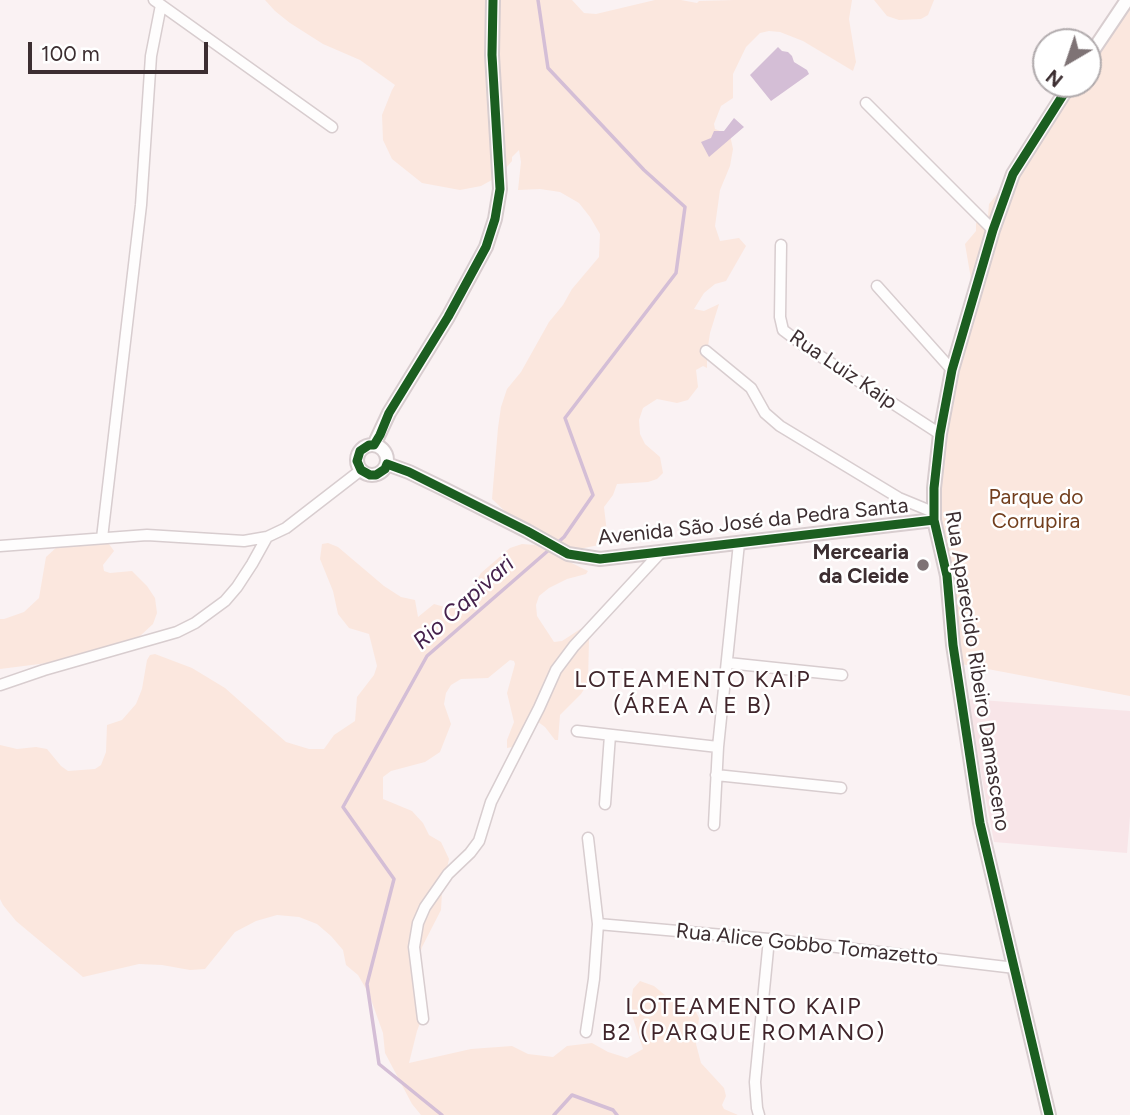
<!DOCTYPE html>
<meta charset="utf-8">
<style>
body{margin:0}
#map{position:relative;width:1130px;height:1115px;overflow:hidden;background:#faf2f3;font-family:Figtree,sans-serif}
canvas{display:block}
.north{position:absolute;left:1032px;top:28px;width:70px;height:70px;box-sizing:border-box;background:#fff;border:2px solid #b1abad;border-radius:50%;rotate:219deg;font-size:19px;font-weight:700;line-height:28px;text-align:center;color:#3c2e31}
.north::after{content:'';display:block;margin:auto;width:24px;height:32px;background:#7e7375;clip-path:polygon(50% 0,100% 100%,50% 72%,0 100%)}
.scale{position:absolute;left:28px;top:42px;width:180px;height:32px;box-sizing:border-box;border:4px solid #3c2e31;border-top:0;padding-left:9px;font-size:21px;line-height:24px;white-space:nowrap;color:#3c2e31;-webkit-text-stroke:5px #fff;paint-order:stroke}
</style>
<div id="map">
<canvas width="1130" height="1115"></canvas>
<div class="north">N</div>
<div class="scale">100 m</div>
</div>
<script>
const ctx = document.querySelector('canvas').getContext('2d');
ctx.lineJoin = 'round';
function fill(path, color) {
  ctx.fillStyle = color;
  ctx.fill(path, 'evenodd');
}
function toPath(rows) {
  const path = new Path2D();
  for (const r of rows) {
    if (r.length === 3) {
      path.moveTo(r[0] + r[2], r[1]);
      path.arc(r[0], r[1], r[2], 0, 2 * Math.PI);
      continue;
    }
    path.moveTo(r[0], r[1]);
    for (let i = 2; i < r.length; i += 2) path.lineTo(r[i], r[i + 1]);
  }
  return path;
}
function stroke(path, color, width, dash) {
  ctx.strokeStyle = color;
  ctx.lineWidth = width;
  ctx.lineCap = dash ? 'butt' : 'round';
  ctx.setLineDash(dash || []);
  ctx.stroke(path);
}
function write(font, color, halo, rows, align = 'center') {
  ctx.font = font + ' Figtree,sans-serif';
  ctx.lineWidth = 5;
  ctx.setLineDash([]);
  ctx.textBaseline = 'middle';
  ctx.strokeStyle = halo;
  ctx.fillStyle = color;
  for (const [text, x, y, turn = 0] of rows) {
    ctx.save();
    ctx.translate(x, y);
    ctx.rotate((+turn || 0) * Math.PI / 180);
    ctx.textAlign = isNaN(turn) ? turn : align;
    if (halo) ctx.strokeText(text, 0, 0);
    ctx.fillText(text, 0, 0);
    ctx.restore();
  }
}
const built = toPath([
 [967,699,1130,711,1130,816,1127,853,994,842]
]);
const green = toPath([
 [265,0,572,0,584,13,596,14,655,0,681,0,697,3,699,1,734,0,852,0,849,19,856,62,853,71,803,41,780,32,769,31,760,33,746,47,733,74,733,98,721,106,714,124,715,129,730,135,733,149,730,166,720,190,715,226,720,241,739,238,746,246,726,281,715,284,704,293,694,309,704,311,719,304,710,333,707,353,707,368,703,366,696,370,698,387,688,400,677,403,657,399,643,408,639,420,640,434,645,444,660,457,663,473,657,479,648,482,617,484,613,495,604,507,607,533,604,541,599,545,579,549,557,543,508,514,492,499,498,428,501,407,507,389,521,372,549,322,563,305,572,289,599,257,600,234,590,217,579,203,560,192,540,189,518,190,521,162,519,150,512,157,512,161,499,176,481,186,460,190,422,183,392,159,383,140,382,115,392,90,395,85,360,60,323,44,290,23,275,11],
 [874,0,934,0,928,15,921,19,899,20,887,16],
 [1130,0,1130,696,956,663,940,507,946,420,963,350,976,308,965,244,976,231,976,223,988,216,989,204,1041,141,1058,109,1075,84,1088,84,1088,64],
 [85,542,109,544,114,551,103,565,104,571,110,573,132,571,147,586,155,598,157,613,153,624,140,636,116,649,87,658,0,669,0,619,4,619,24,612,39,598,46,557,58,546],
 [328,543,338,547,384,586,401,597,415,600,418,617,434,604,448,608,461,607,481,573,510,548,522,544,535,545,588,571,586,574,567,579,549,588,539,596,536,605,537,616,554,642,562,641,585,626,589,639,588,683,581,694,560,715,558,740,555,740,545,727,534,719,512,747,507,748,507,740,514,722,507,693,515,664,514,661,510,660,488,678,461,679,451,685,446,693,444,704,451,724,440,752,425,762,391,771,383,777,383,799,412,811,423,823,429,835,441,842,449,859,442,892,441,910,422,947,419,958,423,1015,417,1031,409,1063,471,1049,512,1046,528,1054,553,1057,567,1046,592,1043,608,1052,627,1058,643,1049,630,1009,633,989,640,981,654,986,677,1005,695,1010,699,1018,696,1044,701,1063,724,1088,726,1096,722,1105,724,1109,738,1115,421,1115,412,1104,385,1053,383,1033,369,994,358,975,346,965,343,950,331,936,317,924,299,917,277,915,256,921,235,932,205,969,190,970,162,965,139,964,83,977,16,921,3,905,0,899,0,745,17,749,36,747,47,749,61,766,68,771,95,769,101,765,106,752,107,725,122,720,136,704,142,689,147,660,150,655,155,654,192,668,225,688,286,742,309,749,324,749,334,735,355,721,357,697,374,675,377,666,369,634,349,628,338,614,333,591,320,559,322,544]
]);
const water = toPath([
 [778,47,782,51,788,52,792,56,794,62,807,70,809,74,771,101,750,75],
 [734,118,744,127,709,157,701,142,711,138,714,131,724,131]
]);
const stream = toPath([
 [538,0,548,68,644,170,685,207,676,273,565,418,593,495,564,537,556,544],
 [442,1115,379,1064,367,984,394,879,343,807,427,656,550,549],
 [554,1115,572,1095,613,1110,617,1115]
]);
const minor = toPath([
 [154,0,332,127],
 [866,103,993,230],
 [781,245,780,317,783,330,803,345,940,434],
 [877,286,952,370],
 [706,351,751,388,765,413,780,426,899,498,933,512],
 [102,538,141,205,151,56,161,5],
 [0,546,147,535,244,541,267,537,286,528,361,470],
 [728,663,842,675],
 [0,685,44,670,177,632,195,623,225,601,237,587,252,564,267,537],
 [577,731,718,747],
 [716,775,841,788],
 [605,804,610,735],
 [714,825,718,747,739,543],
 [598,924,769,939,1015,968],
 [423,1019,414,947,418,923,425,907,448,874,470,853,479,841,491,802,539,708,556,670,574,646,661,552],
 [586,1032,594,979,598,924,588,838],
 [759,1115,757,1108,755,1082,769,939]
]);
const tertiary = toPath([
 [1088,58,1127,0],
 [372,460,15],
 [374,445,389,413,448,317,486,247,495,219,500,189,492,55,493,0],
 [387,464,409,472,444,489,527,531,568,554,600,559,934,520],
 [1049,1115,980,823,953,645,947,576,934,520,934,488,940,434,952,370,993,230,1013,174,1070,84]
]);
const cycleway = toPath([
 [493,0,492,55,500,189,495,219,486,247,448,317,389,413,380,435,374,445,369,445,360,451,357,461,361,470,370,475,376,475,385,469,387,464,409,472,527,531,568,554,600,559,934,520],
 [1049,1115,980,823,953,645,947,576,934,520,934,488,940,434,952,370,993,230,1013,174,1070,84]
]);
const markers = [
 [923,565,7,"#7e7375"]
];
const streetNames = [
 ["Rua Luiz Kaip",843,370,34],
 ["Avenida São José da Pedra Santa",753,522,-6],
 ["Rua Aparecido Ribeiro Damasceno",977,671,81],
 ["Rua Alice Gobbo Tomazetto",807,945,6]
];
const parkNames = [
 ["Parque do",1036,498],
 ["Corrupira",1036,522]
];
const poiNames = [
 ["Mercearia",909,553],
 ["da Cleide",909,577]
];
const waterNames = [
 ["Rio Capivari",464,603,-42]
];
const neighbourhoodNames = [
 ["LOTEAMENTO KAIP",693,680],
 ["(ÁREA A E B)",693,706],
 ["LOTEAMENTO KAIP",744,1007],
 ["B2 (PARQUE ROMANO)",744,1033]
];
fill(built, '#f8e5e8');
fill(green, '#fbe7de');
fill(water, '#d4bed6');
stroke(stream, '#d4bed6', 3.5);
stroke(minor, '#d8cdcf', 13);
stroke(tertiary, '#d8cdcf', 16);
stroke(minor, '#fefdfd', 10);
stroke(tertiary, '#fefdfd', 12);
stroke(cycleway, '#1b5e20', 9);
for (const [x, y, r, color] of markers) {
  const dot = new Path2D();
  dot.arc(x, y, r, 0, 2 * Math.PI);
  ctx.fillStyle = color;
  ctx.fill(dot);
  stroke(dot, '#fff', 2.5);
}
write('21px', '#3c2e31', '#fff', streetNames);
write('21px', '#723e1d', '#fff', parkNames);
write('bold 21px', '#3c2e31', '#fff', poiNames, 'right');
write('italic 23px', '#45214c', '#fff', waterNames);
ctx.letterSpacing = '2px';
write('23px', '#40252b', '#fff', neighbourhoodNames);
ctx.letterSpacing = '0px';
</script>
